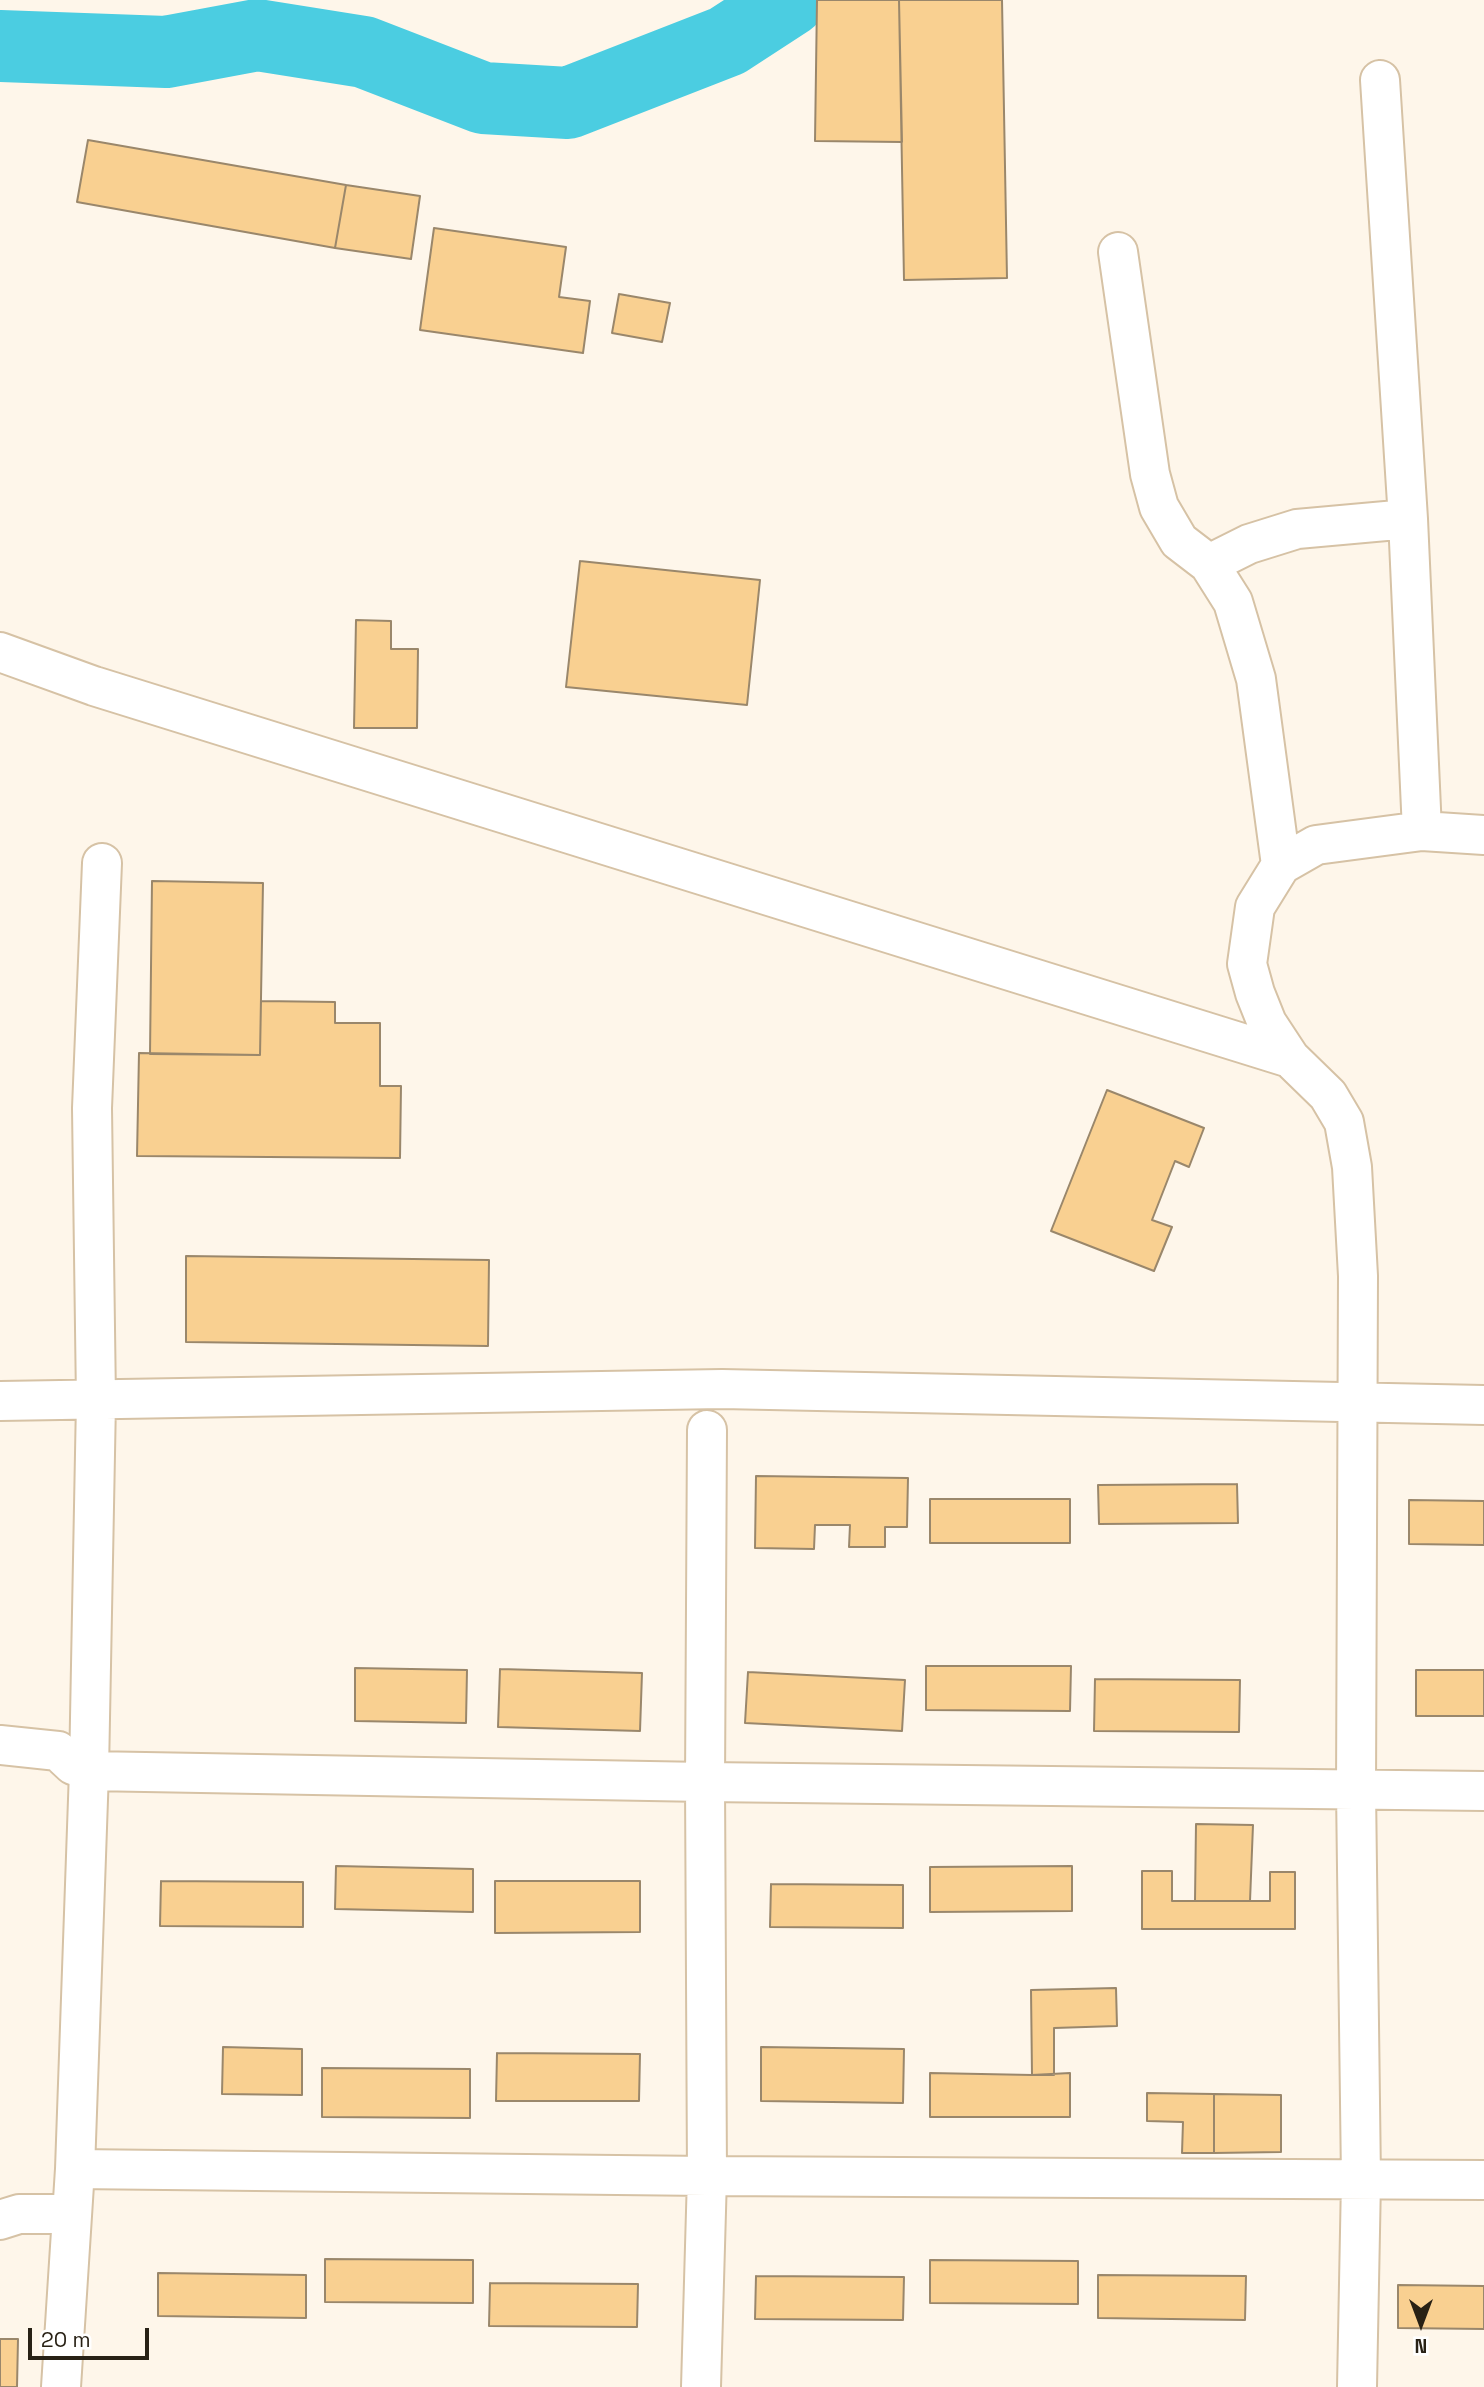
<!DOCTYPE html>
<style>
body{margin:0}
#map{position:relative;width:1484px;height:2387px;overflow:hidden;background:#fef6ea;font-family:"Space Grotesk",sans-serif}
canvas{display:block}
.north{position:absolute;left:1386px;top:2289px;width:70px;height:70px;-webkit-text-stroke:5px #fff;paint-order:stroke;rotate:180deg;font-size:19px;font-weight:700;line-height:28px;text-align:center;color:#282115}
.north::after{content:'';display:block;margin:auto;width:24px;height:32px;background:#282115;clip-path:polygon(50% 0,100% 100%,50% 72%,0 100%)}
.scale{position:absolute;left:28px;top:2328px;width:121px;height:32px;box-sizing:border-box;border:4px solid #282115;border-top:0;padding-left:9px;font-size:21px;line-height:24px;white-space:nowrap;color:#282115;-webkit-text-stroke:5px #fff;paint-order:stroke}
</style>
<div id="map">
<canvas width="1484" height="2387"></canvas>
<div class="north">N</div>
<div class="scale">20 m</div>
</div>
<script>
const ctx = document.querySelector('canvas').getContext('2d');
ctx.lineJoin = 'round';
function toPath(rows) {
  const path = new Path2D();
  for (const r of rows) {
    path.moveTo(r[0], r[1]);
    for (let i = 2; i < r.length; i += 2) path.lineTo(r[i], r[i + 1]);
  }
  return path;
}
function stroke(path, color, width, dash) {
  ctx.strokeStyle = color;
  ctx.lineWidth = width;
  ctx.lineCap = dash ? 'butt' : 'round';
  ctx.setLineDash(dash || []);
  ctx.stroke(path);
}
function fill(path, color) {
  ctx.fillStyle = color;
  ctx.fill(path, 'evenodd');
}
const river = toPath([
 [0,46,166,52,257,35,364,52,483,98,568,103,727,41,790,0]
]);
const building = toPath([
 [817,0,899,0,902,142,815,141,817,0],
 [899,0,1002,0,1007,278,904,280,899,0],
 [88,140,346,185,335,248,77,202,88,140],
 [346,185,420,196,411,259,335,248,346,185],
 [434,228,566,247,559,297,590,301,583,353,420,330,434,228],
 [619,294,670,303,662,342,612,333,619,294],
 [580,561,760,580,747,705,566,687,580,561],
 [356,620,391,621,391,649,418,649,417,728,354,728,356,620],
 [152,881,263,883,260,1055,150,1054,152,881],
 [261,1001,335,1002,335,1023,380,1023,380,1086,401,1086,400,1158,137,1156,139,1053,260,1055,261,1001],
 [1107,1090,1204,1128,1189,1167,1175,1161,1152,1220,1172,1227,1154,1271,1051,1231,1107,1090],
 [186,1256,489,1260,488,1346,186,1342,186,1256],
 [756,1476,908,1478,907,1527,885,1527,885,1547,849,1547,850,1525,815,1525,814,1549,755,1548,756,1476],
 [1237,1484,1238,1523,1099,1524,1098,1485,1237,1484],
 [930,1499,1070,1499,1070,1543,930,1543,930,1499],
 [1409,1500,1484,1501,1484,1545,1409,1544,1409,1500],
 [926,1666,1071,1666,1070,1711,926,1710,926,1666],
 [355,1668,467,1670,466,1723,355,1721,355,1668],
 [500,1669,642,1673,640,1731,498,1727,500,1669],
 [1416,1670,1484,1670,1484,1716,1416,1716,1416,1670],
 [748,1672,905,1680,902,1731,745,1723,748,1672],
 [1095,1679,1240,1680,1239,1732,1094,1731,1095,1679],
 [1196,1824,1253,1825,1250,1901,1195,1901,1196,1824],
 [336,1866,473,1869,473,1912,335,1909,336,1866],
 [1072,1866,1072,1911,930,1912,930,1867,1072,1866],
 [1142,1871,1172,1871,1172,1901,1270,1901,1270,1872,1295,1872,1295,1929,1142,1929,1142,1871],
 [161,1881,303,1882,303,1927,160,1926,161,1881],
 [495,1881,640,1881,640,1932,495,1933,495,1881],
 [771,1884,903,1885,903,1928,770,1927,771,1884],
 [1116,1988,1117,2026,1054,2028,1054,2075,1032,2075,1031,1990,1116,1988],
 [223,2047,302,2049,302,2095,222,2094,223,2047],
 [761,2047,904,2049,903,2103,761,2101,761,2047],
 [497,2053,640,2054,639,2101,496,2101,497,2053],
 [322,2068,470,2069,470,2118,322,2117,322,2068],
 [930,2073,1032,2075,1070,2073,1070,2117,930,2117,930,2073],
 [1147,2093,1214,2094,1214,2153,1182,2153,1183,2122,1147,2121,1147,2093],
 [1214,2094,1281,2095,1281,2152,1214,2153,1214,2094],
 [325,2259,473,2260,473,2303,325,2302,325,2259],
 [930,2260,1078,2261,1078,2304,930,2303,930,2260],
 [158,2273,306,2275,306,2318,158,2316,158,2273],
 [1098,2275,1246,2276,1245,2320,1098,2318,1098,2275],
 [756,2276,904,2277,903,2320,755,2319,756,2276],
 [490,2283,638,2284,637,2327,489,2326,490,2283],
 [1398,2285,1484,2286,1484,2329,1398,2328,1398,2285],
 [0,2339,18,2339,17,2387,0,2387,0,2339]
]);
const minor = toPath([
 [1380,80,1408,519,1422,831],
 [1118,252,1150,474,1159,507,1179,541,1209,564,1233,602,1256,679,1281,865],
 [1209,564,1249,544,1297,529,1408,519],
 [0,652,94,686,1290,1058],
 [0,1401,722,1389,1484,1405],
 [0,1745,58,1751,73,1765,89,1771,705,1782,1484,1791],
 [75,2169,707,2176,1484,2180],
 [0,2220,19,2214,72,2214],
 [61,2387,75,2169,89,1771,96,1401,92,1108,102,863],
 [701,2387,707,2176,705,1782,707,1430],
 [1357,2387,1361,2180,1356,1790,1358,1276,1352,1167,1344,1122,1328,1095,1290,1058,1267,1023,1255,993,1247,964,1255,907,1281,865,1316,845,1422,831,1484,835]
]);
stroke(river, '#4bcde1', 72);
fill(building, '#f9d091');
stroke(building, '#9a876b', 2);
stroke(minor, '#d6c2a5', 42);
stroke(minor, '#fff', 38);
</script>
